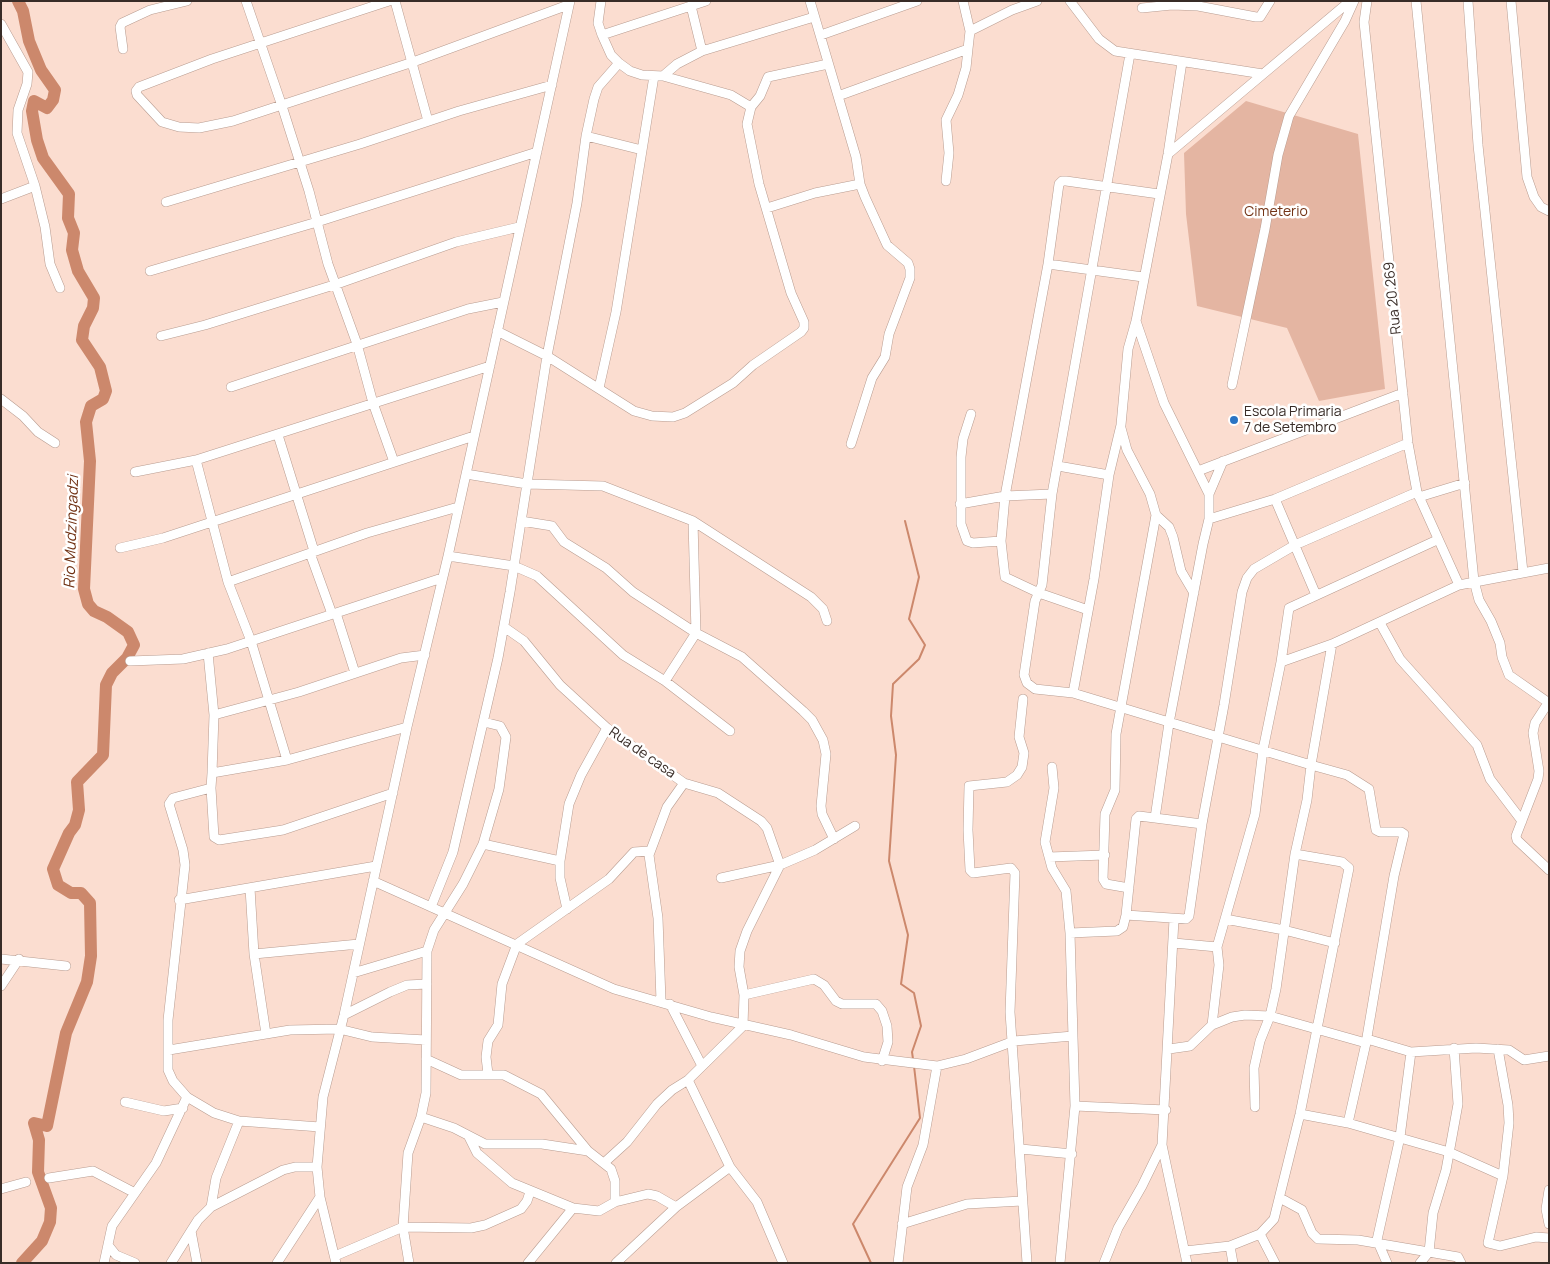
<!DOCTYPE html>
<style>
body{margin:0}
#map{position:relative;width:1550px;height:1264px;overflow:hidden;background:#fbddd0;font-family:Manrope,sans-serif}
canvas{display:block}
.frame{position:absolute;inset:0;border:2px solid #382c27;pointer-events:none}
</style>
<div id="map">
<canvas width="1550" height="1264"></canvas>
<div class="frame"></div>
</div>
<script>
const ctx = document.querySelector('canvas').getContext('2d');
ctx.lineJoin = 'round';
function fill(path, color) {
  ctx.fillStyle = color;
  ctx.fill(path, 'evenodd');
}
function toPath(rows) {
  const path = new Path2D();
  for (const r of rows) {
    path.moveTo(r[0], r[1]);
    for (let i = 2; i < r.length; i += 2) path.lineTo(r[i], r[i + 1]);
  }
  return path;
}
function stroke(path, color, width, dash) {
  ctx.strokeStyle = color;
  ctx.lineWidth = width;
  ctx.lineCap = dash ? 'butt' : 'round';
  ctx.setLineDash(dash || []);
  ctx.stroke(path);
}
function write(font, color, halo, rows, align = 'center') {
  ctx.font = font + ' Manrope,sans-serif';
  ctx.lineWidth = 5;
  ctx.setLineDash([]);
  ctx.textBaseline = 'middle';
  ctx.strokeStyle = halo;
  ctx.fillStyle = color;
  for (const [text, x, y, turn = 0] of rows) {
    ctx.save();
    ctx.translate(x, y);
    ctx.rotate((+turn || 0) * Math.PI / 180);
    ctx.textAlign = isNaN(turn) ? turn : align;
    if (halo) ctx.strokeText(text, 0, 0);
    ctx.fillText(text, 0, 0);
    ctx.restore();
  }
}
const green = toPath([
 [1246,101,1358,134,1385,389,1319,401,1287,328,1197,306,1186,214,1184,153]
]);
const stream = toPath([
 [905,521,919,577,909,619,925,645,919,659,893,684,891,716,896,755,889,861,908,935,901,984,914,993,921,1026,912,1052,913,1059],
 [871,1263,853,1224,920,1118,914,1066]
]);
const river = toPath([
 [18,1,23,11,29,41,41,70,55,90,53,100,47,108,34,101,32,111,37,140,43,158,69,194,68,218,74,233,72,250,78,271,94,298,93,308,84,326,82,340,100,367,106,391,103,399,91,406,86,422,90,461,84,589,88,604,94,611,107,617,128,632,134,645,127,658,112,673,106,685,103,755,77,782,79,810,75,825,69,833,53,869,58,885,71,893,81,893,90,903,91,956,87,982,66,1033,47,1126,34,1123,39,1140,38,1172,51,1208,50,1222,42,1241,22,1263]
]);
const street = toPath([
 [246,1,282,106,309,191,328,264,357,344,373,403,394,462],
 [389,1,212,59,139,87,136,91,137,95,162,122,179,127,199,128,233,121,413,62,568,5],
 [395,1,428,121],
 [810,1,856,157,860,184,865,197,887,245,908,263,910,269,910,278,889,334,885,357,872,378,851,444],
 [1070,1,1099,39,1115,51,1263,74],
 [1367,1,1364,22,1408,443,1417,492,1459,585],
 [1416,1,1474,581,1479,600,1491,621,1500,643,1502,657,1509,675,1549,703],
 [1468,1,1478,145,1523,572],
 [1511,1,1527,177,1534,197,1541,207,1549,211],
 [691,6,702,51],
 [1142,8,1172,5,1198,6,1256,17,1260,17,1270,1],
 [1,24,28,72,27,84,18,110,17,133,35,186,45,227,50,264,60,288],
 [970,31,1012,10,1037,1],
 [602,35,706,1],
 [821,35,917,1],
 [123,49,120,27,122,23,150,10,187,1],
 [1130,54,1052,494,1042,585,1035,601,1024,675,1027,683,1035,689,1073,693,1311,765,1307,800,1295,854,1276,989,1270,1016,1260,1041,1254,1068,1255,1107],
 [663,76,677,64,702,51,814,17],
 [838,96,968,49],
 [751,107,760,96,768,77,828,64],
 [586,136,642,150],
 [1168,154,1350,1],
 [946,181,949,153,946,120,958,95,966,68,968,49,970,31,963,1],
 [1,199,35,186],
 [166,202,360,144,459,111,552,85],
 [767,208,815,193,860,184],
 [1048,264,1143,277],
 [150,271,317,222,537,152],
 [1136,321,1164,403,1209,494,1209,519,1203,544,1169,723,1155,818,1139,816,1136,819,1126,915,1186,919,1189,916,1202,824,1224,705,1242,592,1247,578,1254,569,1295,545,1417,492],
 [497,331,547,356,634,411,652,416,673,417,685,413,733,383,753,365,801,332,804,328,804,322,791,293,759,184,747,124,751,107,731,95,663,76,642,75,630,71,619,63,611,55,602,35,598,23,601,1],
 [161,336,205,325,337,284,456,242,519,227],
 [1232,385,1265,229,1278,155,1289,116,1345,21,1354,1],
 [231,387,468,309,503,302],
 [599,388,616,312,654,76],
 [1,399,23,416,38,432,55,443],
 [971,414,963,439,961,457,961,524,967,541,973,543,1001,541],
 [1121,428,1127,450,1150,494,1156,515,1116,734,1115,790,1105,814,1103,879,1106,884,1129,888],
 [278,435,314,551],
 [196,460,228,582,251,641,287,760],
 [1058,466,1109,475],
 [1198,471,1403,393],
 [135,472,196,460,490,366],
 [466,474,527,484,603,486,693,521,811,597,823,609,827,621],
 [1209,494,1223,461],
 [1419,497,1465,483],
 [1275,499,1316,595],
 [960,504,1005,496,1052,494],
 [1156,515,1169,527,1173,537,1181,571,1194,593],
 [1209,519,1275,499,1408,443],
 [521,521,552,526,564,542,606,568,633,592,696,633,742,657,803,711,812,720,823,740,826,754,821,806,822,814,834,839],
 [120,548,163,538,474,436],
 [310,553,332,614],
 [448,556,514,566,537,576,623,655,665,681,730,731],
 [228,582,367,533,458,507],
 [1088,610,1039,593,1005,577,1001,541,1005,496,1048,264,1059,184,1062,181,1066,181,1159,194],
 [336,613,355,673],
 [1380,623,1400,659,1477,745,1490,779,1522,821],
 [504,627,524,641,560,685,607,728,684,783,718,793,761,821,767,828,780,865,747,931,740,951,739,967,744,995,743,1026,688,1080,672,1090,657,1104,627,1142,605,1162],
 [1332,644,1311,765,1347,775,1369,789,1376,830,1380,832,1401,832,1404,834,1394,876,1366,1043,1348,1123],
 [208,653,214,715,212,773],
 [130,661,183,659,227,649,442,578],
 [1281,662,1332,644,1459,585,1549,568],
 [665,681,696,633,693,521],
 [1073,693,1094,579,1109,475,1121,425,1128,349,1136,321,1168,154,1182,62],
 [1023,699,1019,737,1024,753,1022,767,1017,775,1007,782,969,786,968,830,970,870,973,873,1011,868,1015,873,1010,1012,1027,1263],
 [1548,703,1535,723,1533,733,1539,771,1538,779,1516,836,1517,840,1549,870],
 [214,715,299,692,401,658,425,655],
 [1052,767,1054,788,1045,842,1052,868,1066,891,1070,933],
 [211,788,214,837,219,840,283,830,393,793],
 [1155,818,1202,824],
 [483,844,560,861],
 [1049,857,1105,855],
 [721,878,780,865,815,850,855,826],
 [373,881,614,989,711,1017,791,1035,864,1057,937,1066,966,1059,1014,1041,1073,1036],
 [250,888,254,954,266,1034],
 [179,900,376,866],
 [431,907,453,852,498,658,510,592,547,356,577,203,586,136,594,99,598,87,619,63],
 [567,909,560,878,560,861,569,804,581,775,607,728],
 [1174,919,1162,1145,1187,1263],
 [1225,919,1284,930,1335,943],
 [1174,943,1217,947,1255,814,1263,750,1281,662,1289,608,1437,540],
 [254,954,359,944],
 [1,959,66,966],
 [353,973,427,951],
 [1,986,19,959],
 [744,995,814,979,824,985,836,1001,842,1004,876,1004,882,1011,887,1026,888,1042,882,1061],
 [661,1001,658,918,649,855,667,807,684,783],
 [670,1004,702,1066],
 [344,1015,390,992,407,985,427,984],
 [1212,1025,1219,965,1217,947],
 [1367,1039,1411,1052,1476,1048,1509,1050,1524,1060,1549,1056],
 [1169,1049,1190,1046,1212,1025,1232,1017,1245,1015,1270,1016,1366,1043],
 [1498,1049,1508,1105,1509,1123,1503,1176,1488,1243,1500,1246,1536,1237,1549,1238],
 [169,1050,290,1030,339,1029,372,1037,426,1040],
 [426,1059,461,1075,504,1075,541,1094,588,1151,611,1169,615,1181,615,1202],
 [488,1074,486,1057,488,1041,498,1025,502,984,517,944,609,879,634,852,649,851],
 [688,1080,730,1167,757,1202,783,1263],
 [125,1102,164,1111,183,1108],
 [1075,1106,1166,1110],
 [1300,1114,1348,1123,1449,1152,1503,1176],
 [421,1117,454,1128,485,1144,542,1144,588,1151],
 [320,1127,239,1121,214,1113,187,1097,173,1081,168,1070,168,1020,185,865,183,850,169,804,173,798,211,788,212,773,287,760,407,727],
 [469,1137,477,1153,512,1183,573,1208,599,1211,615,1202,648,1194,657,1196,676,1207],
 [1021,1149,1072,1154],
 [49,1178,93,1171,135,1193],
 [1,1189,26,1182],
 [1549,1190,1546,1209,1549,1224],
 [1280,1198,1302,1210,1312,1233,1318,1239,1358,1240,1458,1257,1461,1263],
 [211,1207,216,1178,239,1121],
 [902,1224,967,1204,1022,1201],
 [1260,1234,1275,1263],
 [108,1245,116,1255,135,1263],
 [1230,1246,1233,1263],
 [1185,1251,1230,1246,1260,1234,1274,1219,1300,1114,1349,868,1342,862,1295,854],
 [335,1256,403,1227,471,1228,485,1225,521,1209,527,1201,530,1192],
 [104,1263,112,1226,156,1163,187,1097],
 [171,1263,191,1231],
 [197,1263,191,1231,198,1220,211,1207,283,1170,295,1167,317,1167],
 [277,1263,320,1197],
 [336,1263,320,1197,317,1167,323,1097,344,1015,407,727,448,556,570,1],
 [409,1263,403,1227,408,1153,421,1117,426,1093,427,951,434,930,463,884,483,844,499,789,506,737,500,726,484,722],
 [528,1263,573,1208],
 [616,1263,676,1207,730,1167],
 [898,1263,907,1187,923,1145,937,1066],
 [1060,1263,1075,1106,1070,933,1117,931,1123,927,1126,915],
 [1104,1263,1118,1228,1142,1186,1162,1145],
 [1387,1263,1377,1240,1400,1137,1411,1052],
 [1420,1263,1429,1252,1433,1213,1446,1170,1458,1104,1454,1048]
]);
const markers = [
 [1234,420,5,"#2a74c4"]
];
const parkNames = [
 ["Cimeterio",1276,212]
];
const streetNames = [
 ["Rua 20.269",1393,298,-96],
 ["Rua de casa",642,753,35]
];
const poiNames = [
 ["Escola Primaria",1244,412],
 ["7 de Setembro",1244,428]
];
const waterNames = [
 ["Rio Mudzingadzi",72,532,-88]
];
fill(green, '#e4b5a2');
stroke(stream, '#cc886c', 2);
stroke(river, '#cc886c', 12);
stroke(street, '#b89c90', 10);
stroke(street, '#fff', 9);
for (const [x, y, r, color] of markers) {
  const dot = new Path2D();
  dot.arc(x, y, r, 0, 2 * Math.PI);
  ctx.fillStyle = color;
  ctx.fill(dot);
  stroke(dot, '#fff', 2);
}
write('14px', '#733416', '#fff', parkNames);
write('14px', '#382c27', '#fff', streetNames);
write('14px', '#382c27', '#fff', poiNames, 'left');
write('italic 15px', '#703113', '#fff', waterNames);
</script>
